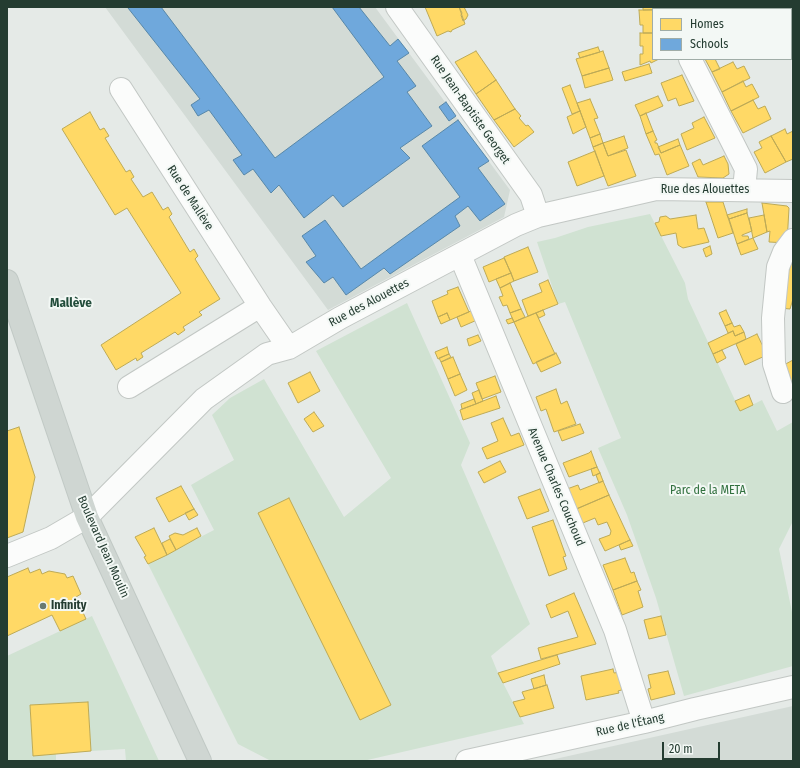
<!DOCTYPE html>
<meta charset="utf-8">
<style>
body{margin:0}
#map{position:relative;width:800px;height:768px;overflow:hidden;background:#e5eae7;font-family:"Fira Sans Condensed",sans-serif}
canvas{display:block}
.frame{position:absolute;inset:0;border:8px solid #243c31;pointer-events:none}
.legend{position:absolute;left:652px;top:8px;width:140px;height:52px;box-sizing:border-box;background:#f3f8f5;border:1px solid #a0ada7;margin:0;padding:5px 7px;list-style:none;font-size:12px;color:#243c31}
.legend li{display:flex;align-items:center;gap:8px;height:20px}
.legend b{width:20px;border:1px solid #a0ada7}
.scale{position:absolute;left:662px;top:742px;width:58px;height:18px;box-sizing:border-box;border:2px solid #243c31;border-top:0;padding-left:5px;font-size:12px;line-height:14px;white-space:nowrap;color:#243c31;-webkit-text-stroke:3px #f3f8f5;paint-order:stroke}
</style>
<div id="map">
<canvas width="800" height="768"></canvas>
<div class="frame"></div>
<ul class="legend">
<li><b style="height:11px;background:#ffd966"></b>Homes</li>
<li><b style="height:11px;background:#6fa8dc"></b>Schools</li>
</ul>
<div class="scale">20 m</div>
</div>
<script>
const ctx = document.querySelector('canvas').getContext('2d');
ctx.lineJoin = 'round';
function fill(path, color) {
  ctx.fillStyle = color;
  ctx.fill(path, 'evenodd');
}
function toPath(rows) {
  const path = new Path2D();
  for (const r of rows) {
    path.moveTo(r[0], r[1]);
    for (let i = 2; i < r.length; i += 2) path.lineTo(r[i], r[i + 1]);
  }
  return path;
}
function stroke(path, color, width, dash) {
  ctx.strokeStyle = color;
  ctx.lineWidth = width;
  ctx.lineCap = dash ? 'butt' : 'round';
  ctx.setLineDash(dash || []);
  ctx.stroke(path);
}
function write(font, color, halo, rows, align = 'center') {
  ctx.font = font + ' "Fira Sans Condensed",sans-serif';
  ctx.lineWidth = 4;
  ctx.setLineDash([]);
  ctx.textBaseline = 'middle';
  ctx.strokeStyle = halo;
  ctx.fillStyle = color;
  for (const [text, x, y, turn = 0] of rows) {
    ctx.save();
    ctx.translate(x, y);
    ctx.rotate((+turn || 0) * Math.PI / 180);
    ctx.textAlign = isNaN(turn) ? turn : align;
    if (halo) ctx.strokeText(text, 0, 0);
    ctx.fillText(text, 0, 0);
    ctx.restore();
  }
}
const built = toPath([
 [105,7,375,7,510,190,504,217,328,310],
 [793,706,793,761,546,761]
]);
const green = toPath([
 [650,214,685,283,688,299,740,411,762,400,777,431,793,422,793,521,779,549,793,617,793,666,684,696,656,598,627,515,598,448,621,438,565,302,558,304,537,242,555,238,588,227],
 [407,303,470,443,461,465,530,624,491,656,498,673,524,724,363,761,271,761,238,744,148,564,214,530,191,485,234,460,212,415,230,398,264,379,344,517,391,478,316,351],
 [92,616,159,761,126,761,125,749,91,751,88,702,30,705,33,755,56,754,56,761,7,761,7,656]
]);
const homes = toPath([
 [425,7,459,7,465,24,452,30,451,32,448,31,437,36,425,7],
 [459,7,464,7,468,15,466,19,463,21,461,15,462,13,459,7],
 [643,7,670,7,670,9,643,10,643,7],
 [697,7,722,7,722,9,698,9,697,7],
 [639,10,653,10,653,33,643,33,643,25,640,25,639,10],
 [640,33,653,33,653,59,659,59,651,63,650,61,640,65,640,54,643,54,643,46,640,46,640,33],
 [598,47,600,52,580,58,578,53,598,47],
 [476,51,496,80,476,94,455,62,476,51],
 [603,51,609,68,582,76,576,59,603,51],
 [705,59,715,59,720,69,712,72,705,59],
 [733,62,737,69,744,66,750,78,722,92,712,72,733,62],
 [649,64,652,73,625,81,622,72,649,64],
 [609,68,613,80,585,88,582,76,609,68],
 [682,75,694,101,679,106,676,98,668,101,661,83,682,75],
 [496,80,515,109,494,120,476,94,496,80],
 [743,81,746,87,752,84,759,97,731,111,722,92,743,81],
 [570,85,580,111,572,114,562,88,570,85],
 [658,96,663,106,640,116,635,105,658,96],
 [590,99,598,118,594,119,600,134,590,138,577,103,590,99],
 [753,100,758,109,765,106,771,119,743,133,731,111,753,100],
 [515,109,521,116,519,118,526,126,528,125,534,132,514,147,494,120,515,109],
 [580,111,586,127,573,134,567,117,580,111],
 [90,112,100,130,104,128,109,136,105,138,126,172,130,170,134,177,131,179,143,197,152,192,163,210,168,207,172,214,169,217,190,252,194,249,198,256,195,259,220,299,199,312,202,315,183,327,185,330,178,335,175,332,141,353,143,357,137,361,136,358,116,370,101,345,181,293,127,208,115,215,62,129,90,112],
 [646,113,653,131,646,134,640,116,646,113],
 [704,117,715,138,687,150,681,134,694,128,692,123,704,117],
 [785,129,787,134,793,131,793,159,786,162,771,136,785,129],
 [653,131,657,140,655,141,655,143,657,143,661,153,680,145,689,166,667,175,659,154,655,155,646,134,653,131],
 [600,134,603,143,593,147,590,138,600,134],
 [624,136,628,148,608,156,603,143,624,136],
 [771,136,786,162,765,173,754,152,762,148,759,142,771,136],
 [678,139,680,145,661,153,658,147,678,139],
 [603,143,608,156,626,150,636,176,608,186,593,147,603,143],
 [595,151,604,176,577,186,568,162,595,151],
 [724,156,728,164,729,174,723,178,698,177,692,163,700,159,703,165,724,156],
 [706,202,723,202,733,233,718,238,706,202],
 [762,203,787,206,789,208,787,243,769,242,770,231,767,232,762,203],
 [747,209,747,213,729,219,727,215,747,209],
 [747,213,752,231,742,235,742,236,748,236,749,239,737,244,729,219,747,213],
 [696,215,698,229,704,228,709,242,683,248,678,245,676,233,661,236,655,223,659,222,660,217,666,216,670,219,696,215],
 [764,215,767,232,753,238,749,218,764,215],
 [753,238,758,249,741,255,737,244,753,238],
 [710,246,712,254,706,257,703,249,710,246],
 [528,247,538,272,514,281,504,257,528,247],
 [793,249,793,299,790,309,780,308,793,249],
 [504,258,511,273,489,282,483,267,504,258],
 [511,273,514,281,500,288,496,279,511,273],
 [548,280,558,304,528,316,522,300,542,292,539,284,548,280],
 [510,283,521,309,510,313,507,305,503,306,499,297,503,296,500,288,510,283],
 [458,287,469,312,450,320,447,313,438,317,432,301,448,294,447,291,458,287],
 [521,309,525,317,514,322,510,313,521,309],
 [473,310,477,320,461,327,457,317,473,310],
 [543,310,545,315,539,318,536,313,543,310],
 [726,310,732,323,725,326,719,313,726,310],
 [447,313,450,320,441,324,438,317,447,313],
 [536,313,555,354,533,364,514,322,536,313],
 [512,318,514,322,508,324,506,320,512,318],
 [732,323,734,327,740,325,744,332,735,336,733,331,728,333,725,326,732,323],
 [733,331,735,336,744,332,746,339,713,354,708,343,733,331],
 [757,334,767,355,745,365,736,344,757,334],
 [478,335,481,341,469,346,467,339,478,335],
 [447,347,449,354,438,359,435,352,447,347],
 [722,350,726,358,717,363,713,354,722,350],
 [556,353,561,363,541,372,536,362,556,353],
 [449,354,451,357,441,362,439,358,449,354],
 [453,357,460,374,448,379,441,362,453,357],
 [793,360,793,386,782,366,793,360],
 [310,372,320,391,298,403,288,383,310,372],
 [460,374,467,390,455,396,448,379,460,374],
 [495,376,501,392,482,399,476,383,495,376],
 [556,389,561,404,567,401,576,424,554,432,546,409,541,411,536,397,556,389],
 [479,390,483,401,476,404,472,393,479,390],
 [749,395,753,405,740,411,735,401,749,395],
 [496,396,500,408,463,420,460,410,496,396],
 [474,399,476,404,462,409,461,404,474,399],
 [314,412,324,426,313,432,304,419,314,412],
 [503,418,511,436,519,433,524,445,487,459,482,448,498,441,491,423,503,418],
 [580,424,584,433,562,441,558,431,580,424],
 [19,427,35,477,23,532,7,538,7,431,19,427],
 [591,451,597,467,569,477,563,463,589,453,591,451],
 [500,461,506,472,484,483,478,472,500,461],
 [597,467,600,473,593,476,591,469,597,467],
 [600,473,603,481,599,483,596,475,600,473],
 [603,481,609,495,576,509,567,489,578,485,580,490,603,481],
 [181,486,194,509,169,522,156,498,181,486],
 [540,489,549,511,527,519,518,497,540,489],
 [609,495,630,540,605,551,599,539,610,535,611,531,607,522,598,525,595,518,578,525,572,511,609,495],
 [289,498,391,705,360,720,258,513,289,498],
 [194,509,198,515,189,520,185,513,194,509],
 [553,520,566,556,563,557,567,569,549,576,532,527,553,520],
 [154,528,167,555,148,564,144,557,146,556,135,537,154,528],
 [197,528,201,536,176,550,169,536,175,533,183,535,197,528],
 [170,539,176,550,167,555,162,543,170,539],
 [630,540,633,546,621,550,619,545,630,540],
 [625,558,631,573,634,572,637,581,613,590,603,565,625,558],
 [28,568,30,573,40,569,42,574,49,571,65,574,67,578,73,576,81,594,76,597,86,619,60,631,52,615,7,636,7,577,28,568],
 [637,581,641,590,638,591,643,607,622,615,613,590,637,581],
 [574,593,596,644,541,659,538,648,578,637,568,611,551,618,546,605,574,593],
 [661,616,666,635,649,639,644,620,661,616],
 [557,655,560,664,503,683,498,673,557,655],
 [613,669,614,673,620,672,625,689,618,691,619,693,586,700,581,676,613,669],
 [668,671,675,694,651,700,648,689,651,688,648,675,668,671],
 [544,675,546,685,534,689,531,679,544,675],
 [547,685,554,708,520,717,513,702,525,699,522,692,547,685],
 [88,702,91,751,33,756,30,705,88,702]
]);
const schools = toPath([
 [130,7,161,7,275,158,384,77,332,7,359,7,390,46,398,39,409,53,397,61,416,86,407,92,432,126,400,148,410,158,343,207,333,195,304,218,279,185,271,193,253,169,244,175,233,160,242,155,209,110,198,116,191,105,200,99,128,8,130,7],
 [446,102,456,116,449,121,439,107,446,102],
 [458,120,489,161,478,168,505,204,480,221,468,206,455,216,460,226,390,274,384,268,346,295,333,277,324,283,306,262,316,256,302,236,325,220,361,269,460,197,422,146,458,120]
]);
const street = toPath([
 [397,7,531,195,538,216],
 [685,7,685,9],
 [690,59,746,169,744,190],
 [121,89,260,306,289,348],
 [460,255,615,630,644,722],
 [129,387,260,306],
 [783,392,774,364,773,318,778,267,784,252,793,240],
 [7,556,51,538,87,517,204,399,267,354,289,348,340,318,516,225,538,216,656,189,793,191],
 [467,761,644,722,695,709,793,687]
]);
const primary = toPath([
 [7,281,87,517,200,761]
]);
const markers = [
 [43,606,4,"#687971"]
];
const streetNames = [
 ["Rue Jean-Baptiste Georget",470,110,55],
 ["Rue des Alouettes",705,190],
 ["Rue de Mallève",190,198,57],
 ["Rue des Alouettes",369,303,-28],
 ["Avenue Charles Couchoud",556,487,67],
 ["Boulevard Jean Moulin",103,547,66],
 ["Rue de l'Étang",630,725,-13]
];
const parkNames = [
 ["Parc de la META",708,491]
];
const poiNames = [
 ["Infinity",51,606]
];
const neighbourhoodNames = [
 ["Mallève",71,303]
];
fill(built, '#d3dbd6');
fill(green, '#d0e2d2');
fill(homes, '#ffd966');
stroke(homes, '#bdaa56', 1);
fill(schools, '#6fa8dc');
stroke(schools, '#5888a9', 1);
stroke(street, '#c2c7c4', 24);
stroke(primary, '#c1c9c5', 24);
stroke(street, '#fbfcfb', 22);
stroke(primary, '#cfd6d2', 22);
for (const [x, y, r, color] of markers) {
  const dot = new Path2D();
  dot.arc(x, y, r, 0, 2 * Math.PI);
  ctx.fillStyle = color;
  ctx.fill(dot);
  stroke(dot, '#f3f8f5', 1.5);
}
write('12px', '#243c31', '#f3f8f5', streetNames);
write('12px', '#31703e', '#f3f8f5', parkNames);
write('bold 12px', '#243c31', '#f3f8f5', poiNames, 'left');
write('bold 13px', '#214c3a', '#f3f8f5', neighbourhoodNames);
</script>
